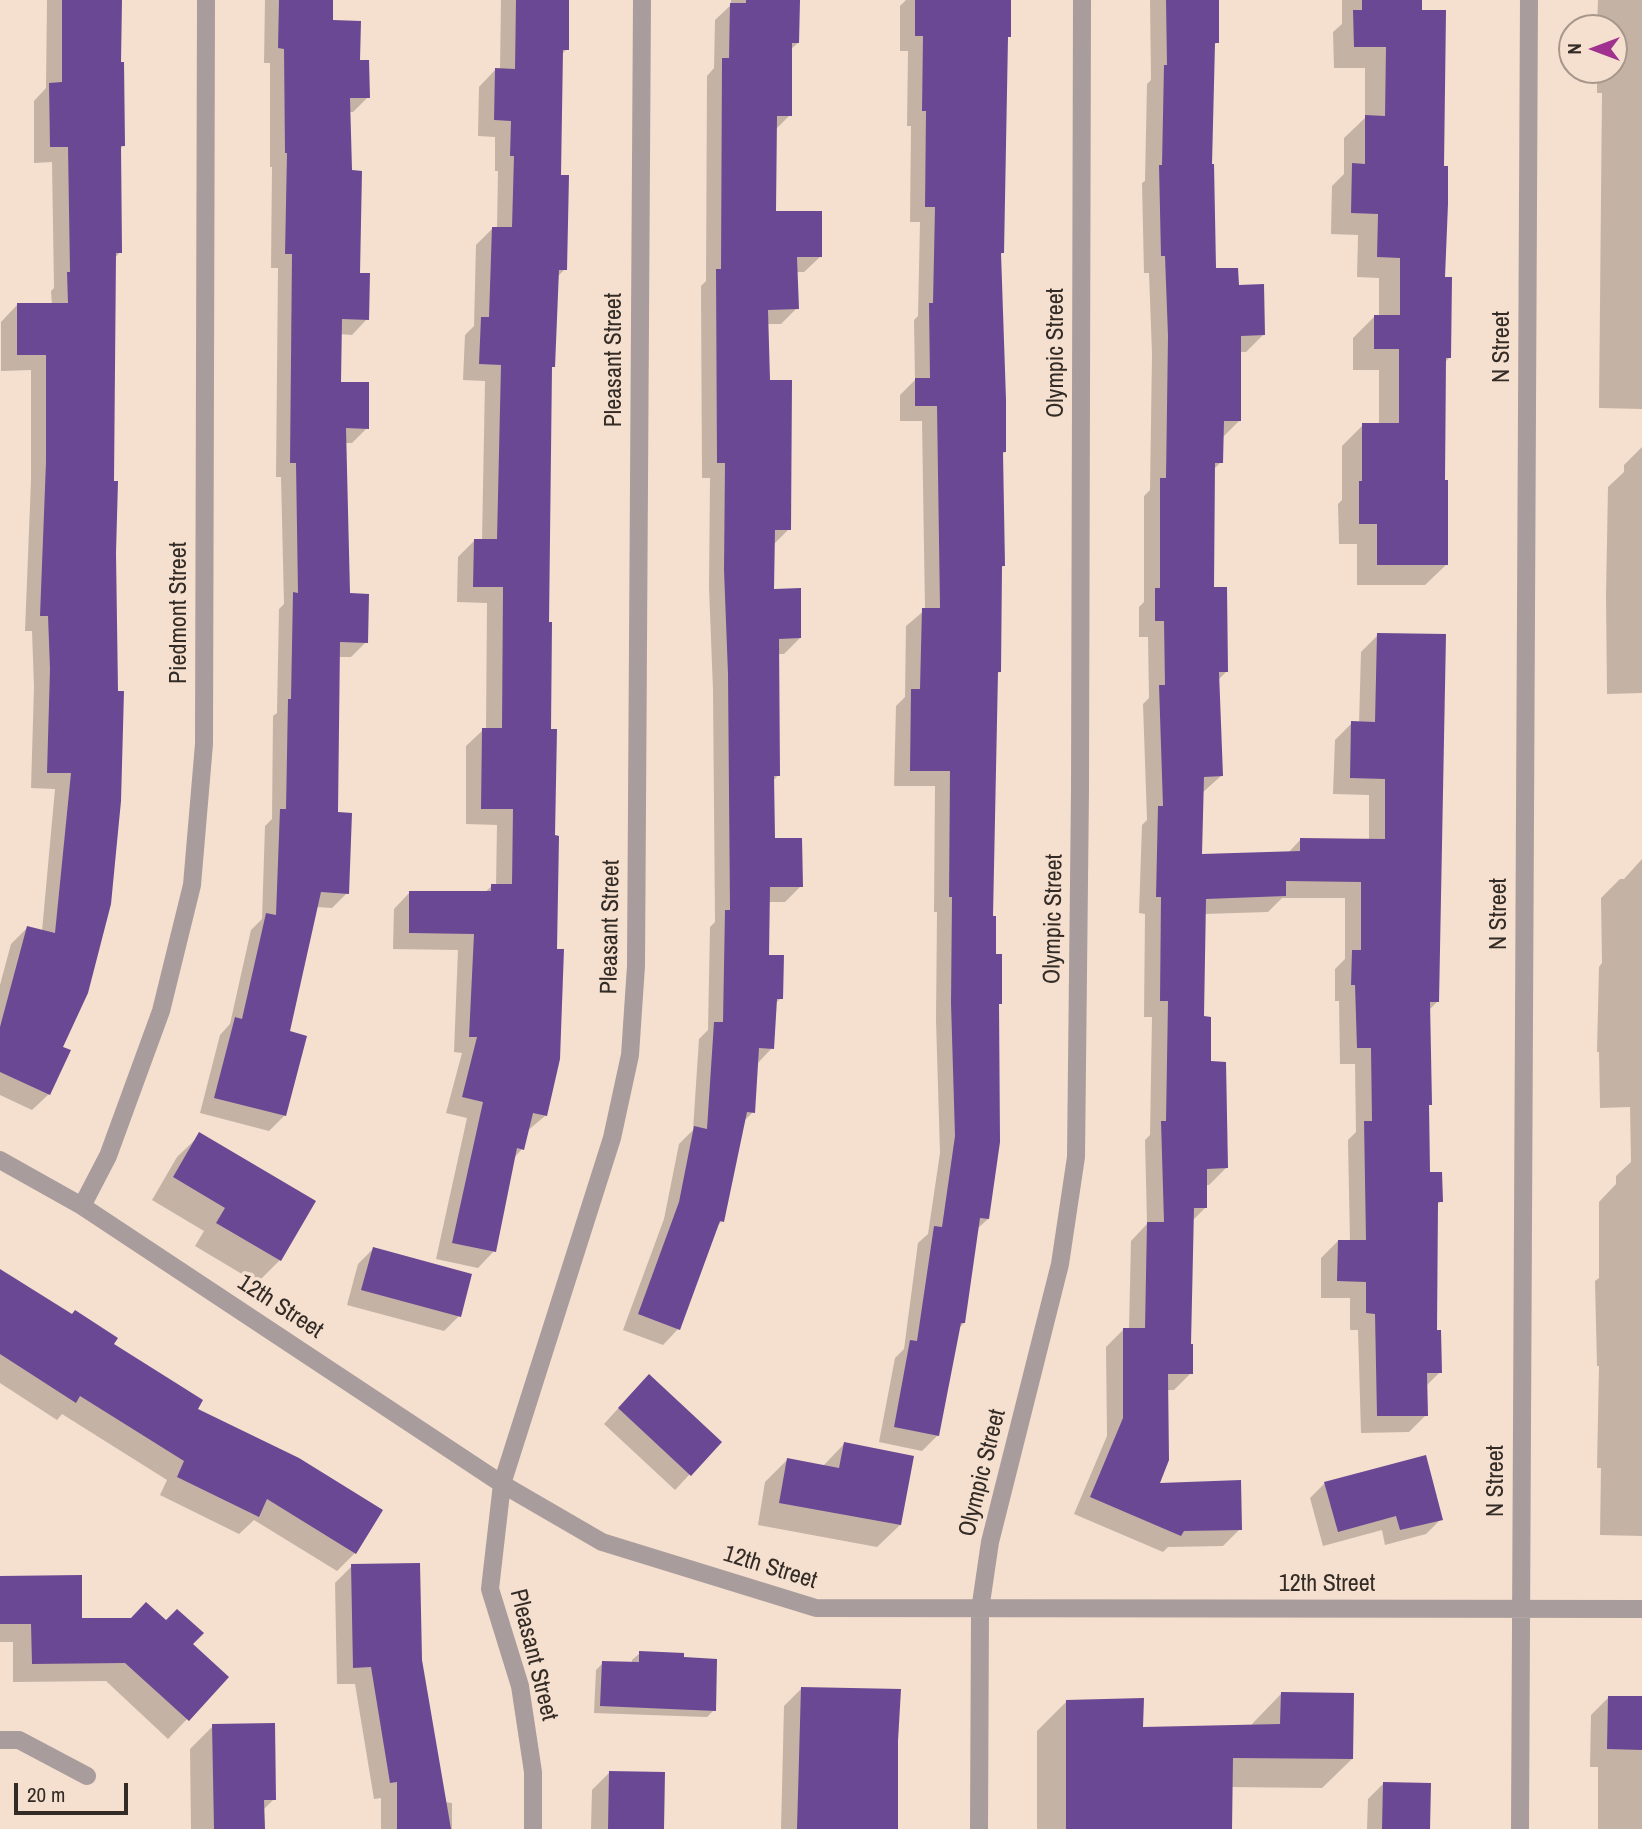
<!DOCTYPE html>
<style>
body{margin:0}
#map{position:relative;width:1642px;height:1829px;overflow:hidden;background:#f5dfcf;font-family:"Archivo Narrow",sans-serif}
canvas{display:block}
.north{position:absolute;left:1558px;top:14px;width:70px;height:70px;box-sizing:border-box;background:#f5dfcf;border:2px solid #a7978b;border-radius:50%;rotate:270deg;font-size:19px;font-weight:700;line-height:28px;text-align:center;color:#332b25}
.north::after{content:'';display:block;margin:auto;width:24px;height:32px;background:#a1318e;clip-path:polygon(50% 0,100% 100%,50% 72%,0 100%)}
.scale{position:absolute;left:14px;top:1783px;width:114px;height:32px;box-sizing:border-box;border:4px solid #332b25;border-top:0;padding-left:9px;font-size:21px;line-height:24px;white-space:nowrap;color:#332b25;-webkit-text-stroke:5px #f5dfcf;paint-order:stroke}
</style>
<div id="map">
<canvas width="1642" height="1829"></canvas>
<div class="north">N</div>
<div class="scale">20 m</div>
</div>
<script>
const ctx = document.querySelector('canvas').getContext('2d');
ctx.lineJoin = 'round';
function fill(path, color) {
  ctx.fillStyle = color;
  ctx.fill(path, 'evenodd');
}
function toPath(rows) {
  const path = new Path2D();
  for (const r of rows) {
    path.moveTo(r[0], r[1]);
    for (let i = 2; i < r.length; i += 2) path.lineTo(r[i], r[i + 1]);
  }
  return path;
}
function stroke(path, color, width, dash) {
  ctx.strokeStyle = color;
  ctx.lineWidth = width;
  ctx.lineCap = dash ? 'butt' : 'round';
  ctx.setLineDash(dash || []);
  ctx.stroke(path);
}
function write(font, color, halo, rows, align = 'center') {
  ctx.font = font + ' "Archivo Narrow",sans-serif';
  ctx.lineWidth = 7;
  ctx.setLineDash([]);
  ctx.textBaseline = 'middle';
  ctx.strokeStyle = halo;
  ctx.fillStyle = color;
  for (const [text, x, y, turn = 0] of rows) {
    ctx.save();
    ctx.translate(x, y);
    ctx.rotate((+turn || 0) * Math.PI / 180);
    ctx.textAlign = isNaN(turn) ? turn : align;
    if (halo) ctx.strokeText(text, 0, 0);
    ctx.fillText(text, 0, 0);
    ctx.restore();
  }
}
const shadow = toPath([
 [47,0,120,0,120,63,124,145,119,150,120,252,115,258,60,1048,49,1094,32,1110,0,1095,0,985,11,944,27,928,42,931,55,789,31,788,34,687,32,631,25,631,31,480,31,370,1,371,1,322,17,305,52,305,51,291,54,288,52,162,34,163,34,101,46,88],
 [265,0,331,0,331,22,359,62,368,97,353,112,349,112,351,172,359,274,367,319,352,335,340,334,340,383,367,428,352,443,345,443,348,595,366,642,351,657,338,657,336,814,347,893,332,908,316,907,288,1033,284,1116,269,1131,200,1113,220,1035,230,1024,251,930,262,919,265,826,272,819,273,716,277,713,279,609,284,604,281,477,276,477,278,268,271,268,272,167,270,167,270,63,264,63],
 [501,0,568,0,567,49,561,55,560,176,565,269,556,278,553,366,550,369,545,1116,526,1132,522,1149,513,1159,494,1251,478,1268,436,1259,467,1118,446,1113,462,1053,454,1052,458,950,393,949,394,909,410,892,484,893,492,886,496,886,497,825,466,824,466,746,483,730,486,730,487,603,457,602,458,557,475,540,482,541,485,381,463,380,465,335,474,326,476,245,493,228,497,229,498,171,495,171,495,137,478,136,479,87,495,70,500,70],
 [731,0,798,0,798,43,790,50,790,115,775,130,774,213,820,257,804,272,796,272,797,308,781,324,766,324,768,381,789,529,773,545,772,590,800,638,784,654,777,654,778,775,773,781,774,840,801,886,785,902,768,902,767,956,781,998,775,1004,772,1048,756,1065,753,1112,743,1122,722,1221,716,1227,678,1329,663,1345,623,1330,664,1219,679,1144,693,1130,699,1039,708,1030,710,927,715,922,713,690,709,587,710,478,702,478,701,286,706,281,707,76,714,68,715,20,731,5],
 [906,0,1010,0,1007,38,1003,252,999,256,1005,452,1001,455,1003,566,1000,569,999,672,996,675,992,917,1000,1003,997,1006,988,1219,977,1229,964,1323,959,1328,938,1435,922,1451,879,1442,895,1358,904,1349,918,1243,928,1234,940,1153,936,1020,937,912,934,912,935,786,894,786,896,706,905,697,906,626,925,610,922,421,900,421,900,395,915,380,914,320,918,316,920,222,910,222,911,126,907,126,908,51,900,51,900,6],
 [1150,0,1217,0,1217,42,1213,46,1210,166,1215,270,1237,286,1263,335,1246,352,1239,352,1239,421,1222,438,1221,462,1213,470,1212,589,1226,672,1218,680,1221,776,1202,793,1200,856,1288,853,1300,840,1369,840,1369,795,1333,794,1335,740,1352,723,1359,724,1361,652,1378,635,1437,1002,1429,1010,1428,1174,1441,1201,1436,1206,1435,1332,1440,1372,1425,1387,1426,1415,1409,1432,1361,1433,1358,1330,1350,1330,1350,1298,1321,1298,1321,1258,1338,1241,1350,1242,1348,1140,1356,1132,1355,1064,1340,1064,1339,1001,1335,1001,1335,969,1345,959,1345,898,1282,898,1268,912,1204,914,1202,1018,1226,1168,1209,1185,1205,1185,1206,1207,1192,1221,1189,1345,1191,1373,1174,1390,1167,1390,1157,1484,1240,1529,1223,1546,1168,1547,1163,1552,1074,1514,1107,1436,1106,1347,1123,1330,1129,1330,1131,1241,1147,1224,1145,1140,1150,1135,1152,1017,1144,1017,1145,914,1139,913,1142,825,1147,820,1143,704,1149,698,1148,637,1139,637,1139,607,1144,602,1144,496,1150,490,1152,354,1149,273,1144,273,1142,183,1145,181,1147,84,1151,80],
 [1342,0,1421,0,1450,357,1444,363,1443,482,1447,564,1425,585,1357,585,1357,544,1339,544,1338,504,1342,500,1342,446,1363,425,1379,425,1379,370,1353,370,1353,338,1374,317,1379,317,1379,278,1357,277,1358,235,1331,234,1332,186,1344,174,1344,138,1365,118,1365,68,1334,68,1333,32,1342,24],
 [1598,0,1642,0,1642,409,1599,408,1602,93,1597,93,1597,70,1614,70,1614,28,1597,28],
 [1642,447,1642,693,1607,694,1606,596,1608,487,1624,472,1624,465],
 [1642,859,1642,1536,1600,1535,1601,1468,1597,1468,1599,1366,1597,1366,1595,1281,1599,1278,1599,1202,1616,1184,1616,1176,1631,1162,1630,1107,1600,1108,1599,1052,1597,1052,1599,967,1602,963,1601,898,1620,879,1624,879],
 [200,1135,314,1202,280,1260,257,1283,195,1246,204,1231,152,1200,177,1157],
 [373,1249,459,1316,444,1331,347,1305,358,1264],
 [0,1271,111,1345,195,1410,381,1511,355,1553,337,1571,254,1520,239,1534,160,1495,167,1480,62,1414,57,1420,0,1383],
 [634,1391,719,1443,675,1490,604,1424],
 [844,1444,900,1525,877,1547,758,1525,765,1482,788,1459,823,1466],
 [1325,1483,1441,1519,1426,1534,1385,1545,1382,1530,1323,1546,1310,1498],
 [352,1566,421,1660,444,1802,452,1803,452,1829,381,1829,381,1798,374,1799,355,1684,337,1684,335,1583],
 [0,1578,81,1620,191,1645,227,1677,168,1739,106,1681,13,1682,13,1642,0,1642],
 [640,1653,683,1659,714,1710,707,1717,594,1713,596,1670,603,1663,632,1663,632,1660],
 [801,1689,896,1741,897,1829,781,1829,784,1706],
 [1281,1694,1352,1759,1322,1788,1231,1787,1230,1829,1037,1829,1037,1731,1067,1701,1141,1728,1252,1727,1252,1724],
 [1609,1697,1642,1698,1642,1829,1598,1829,1598,1767,1590,1767,1591,1715],
 [213,1726,274,1799,263,1810,263,1829,191,1829,190,1749],
 [609,1773,662,1829,591,1829,592,1790],
 [1383,1784,1428,1829,1367,1829,1368,1799]
]);
const building = toPath([
 [62,0,122,0,121,62,124,62,125,146,121,146,122,253,116,253,114,481,118,481,116,553,118,691,124,691,121,801,111,904,88,993,63,1047,71,1050,50,1095,0,1072,0,1027,27,926,55,933,71,773,47,773,50,669,48,616,40,616,46,462,46,355,17,355,17,303,68,303,67,272,70,272,68,147,50,147,49,83,62,82],
 [279,0,333,0,333,20,361,21,360,60,369,60,370,98,350,98,352,170,362,171,360,273,370,273,369,320,342,319,341,382,369,382,369,429,346,428,350,593,369,594,368,643,340,642,338,812,352,813,349,894,321,892,290,1031,307,1036,286,1116,214,1098,235,1017,242,1019,266,913,276,915,280,809,286,809,288,699,291,699,293,592,298,593,296,463,290,463,292,254,285,254,287,153,285,153,284,49,278,48],
 [516,0,569,0,569,50,563,50,561,175,569,175,567,270,559,270,555,367,552,367,549,622,552,622,551,729,557,729,555,835,559,836,557,949,564,949,560,1059,547,1116,533,1113,524,1150,517,1148,496,1252,452,1243,483,1102,462,1097,477,1037,469,1037,474,934,409,933,409,891,491,891,491,884,512,884,513,809,481,809,482,728,502,728,503,587,473,587,474,539,497,539,501,365,479,364,481,317,489,317,492,227,512,227,514,156,510,156,511,121,494,120,495,68,515,69],
 [746,0,800,0,799,43,792,43,792,116,777,116,776,211,822,211,822,257,797,257,799,309,768,310,770,380,792,380,791,530,775,530,774,589,801,588,801,638,779,639,780,776,774,776,775,838,802,838,803,887,770,887,769,955,784,955,783,999,777,999,774,1049,759,1048,755,1113,747,1112,724,1222,720,1221,680,1330,638,1314,679,1202,694,1126,707,1129,714,1022,723,1022,725,910,730,910,728,674,724,570,725,463,717,463,716,269,721,269,722,58,729,58,730,3,746,3],
 [915,0,1011,0,1011,37,1008,37,1004,253,1001,253,1006,400,1006,452,1003,452,1005,566,1002,566,1001,672,998,672,993,916,996,916,996,954,1002,954,1002,1004,999,1004,1000,1142,989,1219,980,1218,965,1323,961,1323,939,1436,894,1427,910,1340,917,1341,934,1226,942,1227,955,1136,951,1003,952,897,949,897,950,771,910,771,911,689,920,689,922,608,940,608,937,406,915,406,915,378,930,378,929,303,933,303,935,207,925,207,926,111,922,111,923,36,915,36],
 [1166,0,1219,0,1219,43,1215,43,1212,164,1214,164,1216,268,1238,268,1239,285,1264,284,1265,335,1241,336,1241,421,1224,421,1223,463,1215,463,1214,587,1227,587,1228,672,1219,672,1223,776,1204,777,1202,854,1300,851,1300,838,1385,839,1385,779,1350,778,1351,721,1375,722,1377,633,1446,634,1439,1002,1430,1002,1432,1105,1429,1105,1430,1172,1442,1172,1443,1202,1438,1202,1437,1330,1441,1330,1442,1373,1427,1373,1428,1416,1377,1416,1375,1314,1366,1313,1366,1282,1337,1281,1338,1240,1366,1240,1364,1121,1372,1121,1371,1048,1357,1048,1355,985,1351,985,1352,950,1361,950,1361,882,1286,881,1286,896,1206,899,1204,1016,1211,1017,1211,1061,1226,1062,1228,1168,1207,1169,1207,1208,1194,1208,1191,1344,1193,1344,1193,1374,1168,1374,1169,1460,1160,1483,1241,1480,1242,1530,1184,1531,1181,1536,1090,1497,1123,1418,1123,1328,1145,1328,1147,1222,1164,1222,1161,1121,1166,1121,1168,1001,1160,1001,1161,897,1156,897,1158,806,1163,806,1159,685,1165,685,1164,621,1155,621,1155,588,1160,588,1160,478,1166,478,1168,336,1165,256,1161,256,1159,165,1162,165,1164,65,1167,65],
 [1362,0,1422,0,1422,10,1446,10,1444,166,1448,166,1448,204,1445,277,1452,277,1451,358,1446,358,1445,480,1448,480,1448,565,1377,565,1377,524,1359,524,1359,481,1362,481,1362,423,1399,423,1399,349,1374,349,1374,315,1400,315,1400,258,1377,257,1378,214,1351,213,1352,163,1365,164,1365,115,1385,116,1386,47,1354,47,1353,10,1362,10],
 [199,1132,316,1201,281,1261,216,1223,225,1208,173,1177],
 [373,1247,472,1274,461,1317,361,1290],
 [0,1269,72,1314,75,1310,118,1338,114,1344,203,1400,198,1409,299,1458,383,1510,356,1554,267,1499,259,1517,177,1477,184,1461,80,1396,76,1403,0,1354],
 [649,1374,722,1442,691,1476,618,1408],
 [844,1442,914,1456,901,1525,779,1503,787,1458,839,1468],
 [1426,1455,1443,1520,1400,1530,1396,1516,1338,1532,1324,1482],
 [420,1563,422,1660,451,1829,397,1829,397,1782,390,1783,371,1667,353,1668,351,1564],
 [82,1575,82,1618,131,1618,146,1602,166,1620,177,1609,204,1633,193,1644,229,1677,189,1721,125,1663,32,1664,31,1624,0,1624,0,1576],
 [639,1651,684,1653,684,1657,717,1659,716,1711,600,1706,602,1661,639,1662],
 [801,1687,901,1689,898,1741,898,1829,797,1829],
 [1281,1692,1354,1693,1353,1759,1233,1758,1232,1829,1066,1829,1066,1700,1144,1698,1143,1727,1280,1724],
 [1608,1696,1642,1696,1642,1750,1607,1749],
 [275,1723,276,1800,264,1800,265,1829,214,1829,212,1724],
 [609,1771,665,1772,664,1829,608,1829],
 [1383,1782,1431,1783,1430,1829,1382,1829]
]);
const minor = toPath([
 [0,1160,82,1206,502,1484,602,1542,816,1608,1642,1609],
 [82,1206,108,1156,161,1011,192,885,204,744,206,0],
 [0,1740,19,1740,87,1776],
 [533,1829,533,1772,520,1686,490,1589,502,1484,612,1138,630,1055,636,966,642,0],
 [979,1829,980,1610,990,1542,1060,1264,1076,1157,1080,790,1082,0],
 [1520,1829,1529,0]
]);
const streetNames = [
 ["N Street",1503,347,-90],
 ["Olympic Street",1057,353,-90],
 ["Pleasant Street",615,360,-90],
 ["Piedmont Street",180,613,-90],
 ["N Street",1500,914,-90],
 ["Olympic Street",1054,919,-89],
 ["Pleasant Street",611,927,-89],
 ["12th Street",280,1307,33],
 ["Olympic Street",983,1473,-76],
 ["N Street",1497,1481,-90],
 ["12th Street",770,1568,17],
 ["12th Street",1327,1585],
 ["Pleasant Street",533,1655,76]
];
fill(shadow, '#0003');
fill(building, '#6b4893');
stroke(minor, '#a99c9c', 18);
write('24px', '#332b25', '#f5dfcf', streetNames);
</script>
